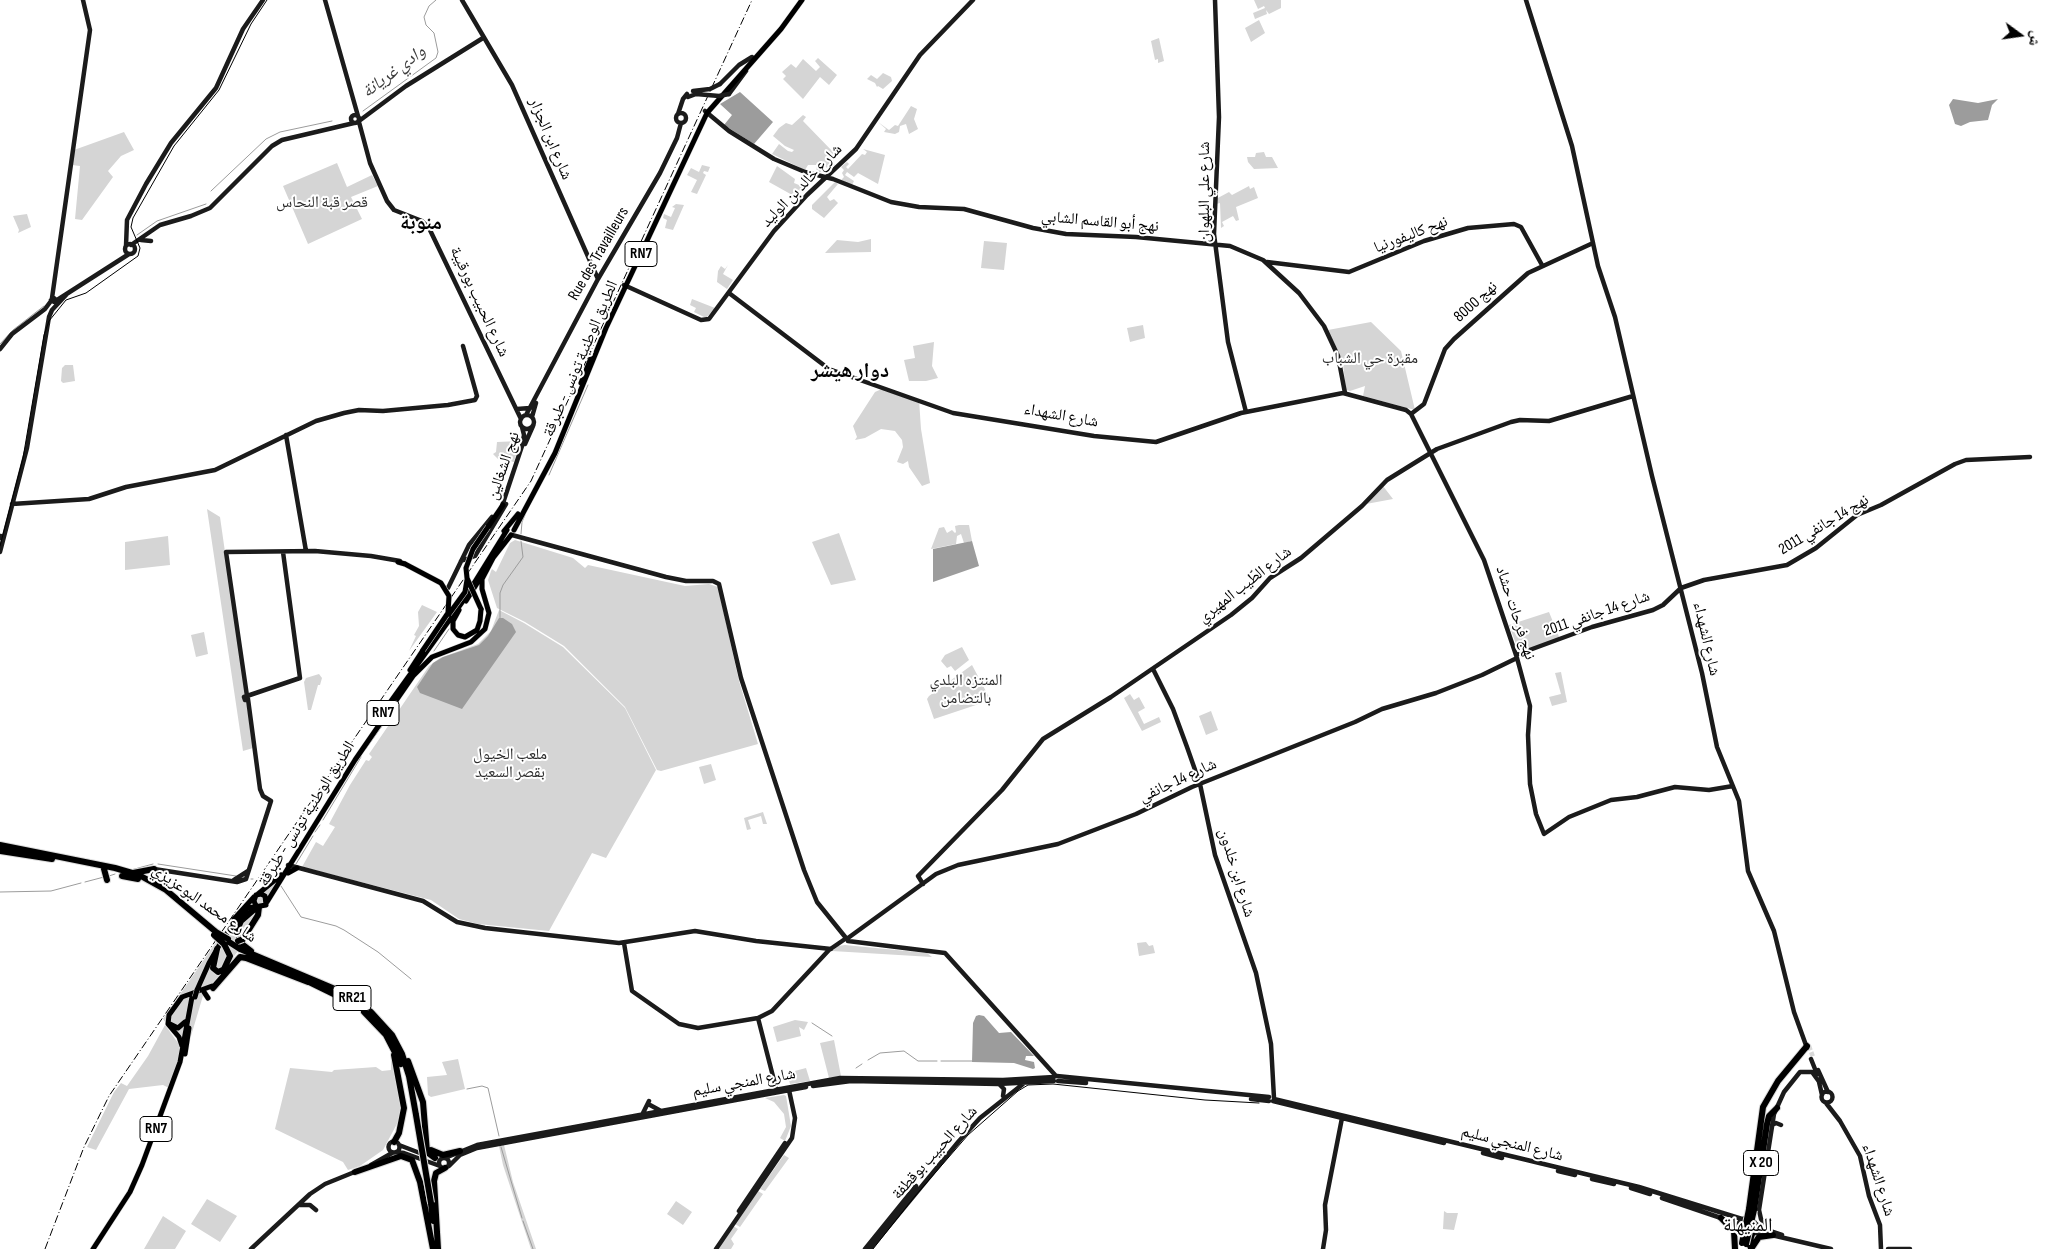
<!DOCTYPE html>
<meta charset="utf-8">
<style>
body{margin:0}
#map{position:relative;width:2055px;height:1249px;overflow:hidden;background:#fff;font-family:"Sofia Sans Condensed","Noto Naskh Arabic",sans-serif}
canvas{display:block}
.north{position:absolute;left:1995px;top:10px;width:50px;height:50px;-webkit-text-stroke:4px #fff;paint-order:stroke;rotate:104deg;font-size:14px;font-weight:700;line-height:20px;text-align:center;color:#000}
.north::after{content:'';display:block;margin:auto;width:18px;height:22px;background:#000;clip-path:polygon(50% 0,100% 100%,50% 72%,0 100%)}
</style>
<div id="map">
<canvas width="2055" height="1249"></canvas>
<div class="north">ش</div>
</div>
<script>
const ctx = document.querySelector('canvas').getContext('2d');
ctx.lineJoin = 'round';
function fill(path, color) {
  ctx.fillStyle = color;
  ctx.fill(path, 'evenodd');
}
function toPath(rows) {
  const path = new Path2D();
  for (const r of rows) {
    if (r.length === 3) {
      path.moveTo(r[0] + r[2], r[1]);
      path.arc(r[0], r[1], r[2], 0, 2 * Math.PI);
      continue;
    }
    path.moveTo(r[0], r[1]);
    for (let i = 2; i < r.length; i += 2) path.lineTo(r[i], r[i + 1]);
  }
  return path;
}
function stroke(path, color, width, dash) {
  ctx.strokeStyle = color;
  ctx.lineWidth = width;
  ctx.lineCap = dash ? 'butt' : 'round';
  ctx.setLineDash(dash || []);
  ctx.stroke(path);
}
function write(font, color, halo, rows, align = 'center') {
  ctx.font = font + ' "Sofia Sans Condensed","Noto Naskh Arabic",sans-serif';
  ctx.lineWidth = 4;
  ctx.setLineDash([]);
  ctx.textBaseline = 'middle';
  ctx.strokeStyle = halo;
  ctx.fillStyle = color;
  for (const [text, x, y, turn = 0] of rows) {
    ctx.save();
    ctx.translate(x, y);
    ctx.rotate((+turn || 0) * Math.PI / 180);
    ctx.textAlign = isNaN(turn) ? turn : align;
    if (halo) ctx.strokeText(text, 0, 0);
    ctx.fillText(text, 0, 0);
    ctx.restore();
  }
}
const green = toPath([
 [1254,0,1281,0,1281,8,1269,14,1266,10,1267,14,1255,19,1253,13,1265,8,1264,6,1258,9],
 [1259,20,1265,33,1251,42,1245,28],
 [1159,38,1164,61,1158,63,1158,59,1155,60,1151,41],
 [818,58,837,75,829,85,820,77,803,99,783,79,786,76,782,72,791,64,796,68,803,59,816,71,820,67,815,61],
 [883,73,891,77,892,81,883,89,878,86,877,87,875,83,867,79,871,75,877,79],
 [911,106,917,109,914,119,918,129,909,134,906,124,900,126,899,132,895,134,884,132,886,129,878,122,889,130,895,125,898,126],
 [803,115,806,117,803,121,836,155,832,163,835,165,829,170,825,166,821,169,822,171,816,174,817,165,808,165,805,170,772,154,779,144,788,151,792,152,794,150,785,146,773,136,779,128,786,123,792,125],
 [124,132,134,150,121,156,108,171,113,177,82,220,75,219,80,166,72,165,74,150],
 [863,149,885,155,878,184,858,173,854,177,847,172,845,175,854,181,852,185,841,180,844,177,842,173,844,170,841,167,847,162,849,164,846,167,848,169,862,154,865,155,867,152],
 [1264,152,1266,157,1272,157,1278,168,1254,169,1248,162,1247,157,1255,157,1256,153],
 [337,163,347,187,372,175,378,186,351,197,362,219,308,244,283,186],
 [702,165,710,167,708,172,704,171,703,173,706,175,697,194,691,192,697,180,687,175,691,168,699,172],
 [777,166,795,179,794,183,799,185,801,182,803,187,794,196,769,182],
 [835,182,838,184,827,197,830,201,834,199,838,203,824,218,812,209,812,205],
 [1249,186,1250,189,1254,187,1258,198,1236,207,1239,220,1236,221,1233,216,1222,222,1224,226,1221,228,1220,203,1216,204,1216,199,1229,192,1232,195],
 [676,204,684,205,673,230,665,228,667,220,663,218,664,214,671,217,675,208,672,207],
 [27,214,31,227,18,233,19,230,13,216],
 [871,239,871,252,825,253,837,240,858,242],
 [984,241,1007,243,1004,270,981,268],
 [728,265,723,274,733,280,727,289,717,282,718,271,721,266,725,269],
 [692,299,715,308,706,318,694,312,696,308,690,305],
 [1371,322,1401,351,1415,410,1363,396,1365,386,1350,391,1346,390,1343,364,1328,330],
 [1143,325,1145,338,1130,342,1127,328],
 [934,342,932,366,938,378,926,381,909,381,904,360,915,358,913,346],
 [65,365,73,365,75,381,63,383,61,381,62,368],
 [884,388,919,400,921,429,930,483,922,486,909,467,908,461,903,464,897,462,903,447,902,440,895,431,881,429,865,438,855,440,857,437,853,426,875,392],
 [520,441,514,462,498,459,493,454,496,452,497,442],
 [1383,486,1393,499,1366,504],
 [207,509,220,517,253,748,243,751],
 [959,525,969,525,972,541,964,543,961,534,957,536,956,544,931,549,939,528,944,527,947,533,952,530,955,533,956,532,955,526],
 [839,533,856,580,831,585,812,542],
 [168,536,170,565,125,570,125,542],
 [515,540,573,558,585,568,588,565,685,586,709,584,718,587,739,681,758,744,661,771,657,770,625,707,564,646,525,622,497,608,488,580,491,571,492,569,496,572,510,543],
 [422,605,437,612,409,651,416,636,414,635,419,626,418,612],
 [499,610,524,623,563,647,625,708,656,770,606,858,592,853,549,931,478,924,459,919,431,900,302,867,316,842,323,846,335,827,329,824,350,785,366,760,369,761,372,757,369,754,429,666,440,658,478,644,491,631],
 [1549,612,1560,639,1519,652,1509,625],
 [204,632,208,654,196,657,191,635],
 [962,647,969,660,955,671,951,666,947,668,941,661,945,655],
 [972,665,989,697,988,701,934,719,927,699,929,696],
 [1561,672,1567,702,1552,706,1549,697,1561,694,1555,673],
 [319,674,322,678,320,685,318,685,311,710,308,710,304,682,306,678],
 [1130,694,1134,700,1139,697,1145,708,1138,712,1144,724,1159,717,1161,722,1142,731,1124,698],
 [1211,711,1218,730,1206,735,1199,716],
 [711,764,716,780,704,784,699,767],
 [763,812,767,824,763,824,761,816,748,820,751,829,747,830,744,818],
 [275,884,246,941,213,983,205,989,191,1036,184,1035,175,1072,169,1088,163,1085,129,1089,96,1150,87,1147,114,1092,121,1083,127,1086,148,1056,165,1025,181,1047,178,1039,163,1019,223,932,225,933,258,896],
 [1146,942,1149,946,1153,945,1155,953,1139,956,1137,943],
 [845,945,927,953,932,957,832,951,838,946],
 [795,1020,808,1022,804,1030,799,1027,801,1036,777,1042,773,1027],
 [834,1040,841,1076,829,1078,820,1043],
 [458,1059,465,1089,431,1097,428,1095,427,1077,447,1075,442,1062],
 [393,1060,401,1108,399,1120,383,1150,360,1166,348,1170,343,1162,275,1129,290,1068,332,1072,334,1070,376,1067,382,1071,391,1070,391,1061],
 [806,1068,810,1081,790,1084,787,1073],
 [784,1095,786,1096,791,1126,785,1141,780,1138,786,1127,784,1114,774,1102,765,1098],
 [504,1145,513,1182,536,1249,531,1249,503,1165,499,1146],
 [784,1155,789,1158,765,1191,760,1189],
 [758,1191,763,1194,740,1227,735,1224],
 [207,1199,237,1216,220,1242,191,1224],
 [676,1201,692,1212,683,1225,667,1214],
 [1444,1211,1447,1213,1458,1213,1454,1230,1443,1229],
 [163,1216,186,1231,175,1249,144,1249],
 [733,1226,738,1229,731,1239,734,1244,731,1249,718,1249]
]);
const water = toPath([
 [740,92,773,122,754,144,724,125,732,115,720,104],
 [1953,99,1978,103,1998,99,1992,105,1988,120,1970,122,1961,126,1955,124,1949,105],
 [972,541,979,566,933,582,933,549],
 [499,618,503,618,512,624,516,632,462,709,420,693,417,687,433,663,443,657,479,645,488,636],
 [979,1015,984,1016,999,1033,1011,1032,1034,1056,1026,1056,1025,1060,1034,1062,1035,1068,1033,1069,1014,1063,972,1062,973,1023,976,1016]
]);
const stream = toPath([
 [363,111,436,58,438,52,434,33,426,25,424,17,429,6,436,0],
 [211,191,266,139,280,132,332,121],
 [137,235,157,221,206,204],
 [0,344,13,330,44,306],
 [549,475,588,385],
 [521,534,522,522,525,515],
 [500,618,500,593,503,585,523,557,521,541],
 [434,651,449,629],
 [365,750,392,712],
 [323,820,361,757],
 [315,832,320,825],
 [158,864,236,876],
 [296,864,313,836],
 [131,870,153,864],
 [109,876,115,874],
 [251,879,253,879],
 [261,880,271,880],
 [85,882,104,877],
 [281,886,301,917,336,926,344,930,378,952,411,979],
 [0,892,51,891,81,883],
 [812,1023,832,1036],
 [868,1060,880,1053,904,1051,918,1061,937,1061],
 [941,1061,972,1061],
 [856,1068,862,1064],
 [467,1089,482,1086,488,1088,499,1136],
 [501,1147,522,1218],
 [523,1221,533,1249]
]);
const secondaryTunnel = toPath([
 [1809,1046,1813,1057]
]);
const secondary = toPath([
 [325,0,358,116],
 [462,0,512,85,598,279],
 [1215,0,1219,117,1214,234,1228,342,1246,412],
 [1526,0,1572,146,1598,266,1615,317,1652,476,1702,673,1717,747,1739,801,1748,871,1774,931,1794,1012,1807,1048],
 [720,84,739,65,752,57],
 [729,94,746,71],
 [705,111,729,131,774,159,805,172,833,179,891,202,919,207,964,209,1033,228,1066,234,1136,237,1230,246,1263,260,1299,293,1324,326,1338,356,1345,393],
 [681,118,5],
 [678,114,683,99,687,94],
 [355,119,4],
 [359,121,406,86,483,38],
 [359,122,370,163,387,201,394,210,422,221,429,228,521,419],
 [141,240,151,241],
 [130,249,5],
 [131,245,160,225,191,216,210,208,272,146,282,140,354,123],
 [126,246,127,220,146,184,171,143,216,88,243,29,263,0],
 [1267,262,1349,272,1424,241,1468,228,1514,224,1521,227,1542,265],
 [624,285,701,320,709,319,774,231,807,195,856,149,920,55,973,0],
 [729,293,829,369,953,413,1094,436,1156,442,1241,413,1343,393,1406,410,1411,414,1484,560,1517,658,1530,706,1528,735,1530,784,1536,814,1544,834,1569,817,1611,800,1637,797,1675,787,1709,790,1733,786],
 [52,298,90,30,83,0],
 [56,300,54,298,51,300,54,302,129,254],
 [0,349,12,334,45,309,51,301],
 [517,409,530,408],
 [1411,414,1424,404,1445,349,1454,339,1528,273,1593,243],
 [526,415,598,279,660,173,677,138,681,123],
 [527,422,7],
 [532,417,536,403],
 [286,435,306,551],
 [525,444,533,426],
 [12,504,89,499,126,487,215,470,316,421,344,413,359,410,383,411,448,405,475,400,477,396,463,346],
 [502,506,522,446,524,435,522,427],
 [512,535,666,577,686,581,713,581,719,584,741,678,804,870,817,902,846,938],
 [0,538,1,536],
 [0,552,27,448,49,317,52,310,66,295],
 [461,561,475,556,506,504],
 [448,588,469,545,492,517],
 [1516,655,1592,627,1653,610,1663,605,1681,588,1704,580,1787,565,1816,548,1857,515,1881,505,1955,464,1966,460,2030,457],
 [1153,669,1173,709,1187,747,1200,784,1215,855,1256,973,1271,1044,1274,1098],
 [247,696,226,552,315,551,371,556,400,561],
 [247,696,300,678,283,552],
 [247,696,248,699,245,700,244,697,247,696],
 [288,865,423,901,457,922,485,928,619,943,695,931,756,941,831,949],
 [154,869,237,882,246,879,271,801,263,796,260,789,248,699],
 [234,880,248,871],
 [923,884,918,876,1002,790,1043,739,1111,697,1231,615,1252,598,1270,578,1301,558,1362,506,1387,480,1437,449,1511,422,1520,420,1549,421,1633,396],
 [848,938,936,874,958,865,1058,844,1136,814,1192,787,1355,722,1382,709,1436,693,1482,675,1517,658],
 [848,941,945,953,1056,1076],
 [624,943,632,991,679,1024,698,1028,758,1018],
 [1811,1059,1817,1074],
 [1818,1070,1828,1092],
 [1057,1076,1269,1097],
 [1058,1081,1086,1083],
 [1819,1082,1822,1095],
 [1000,1085,1004,1089,1003,1096],
 [813,1086,851,1081,998,1084,1054,1081],
 [1827,1097,5.5],
 [777,1092,758,1018,772,1011,829,950,845,939],
 [1251,1099,1269,1101],
 [1274,1099,1639,1187,1742,1219],
 [1273,1101,1444,1143],
 [1826,1103,1840,1121,1860,1156,1869,1196,1880,1225,1881,1249],
 [650,1105,661,1111],
 [643,1113,649,1101],
 [1772,1125,1776,1123,1781,1125],
 [394,1147,5.5],
 [399,1145,425,1155],
 [396,1152,404,1153,440,1166],
 [1483,1153,1502,1158],
 [445,1158,477,1145,840,1078,1003,1080,1054,1077],
 [444,1163,5],
 [371,1165,392,1153],
 [449,1166,460,1155,477,1148,806,1087],
 [1558,1171,1575,1175],
 [1592,1179,1614,1184],
 [1631,1188,1650,1194],
 [1662,1198,1721,1218,1738,1228],
 [299,1205,310,1205,316,1210],
 [739,1211,785,1143],
 [1747,1227,9],
 [1755,1223,1761,1228,1782,1235],
 [1771,1231,1761,1219,1759,1210,1774,1114,1784,1092,1800,1072,1812,1072,1820,1083],
 [1753,1233,1763,1233,1831,1249],
 [251,1249,310,1194,325,1184,357,1171],
 [716,1249,792,1138,795,1118,789,1090],
 [865,1249,916,1186],
 [870,1249,959,1141,980,1118,1023,1084],
 [1323,1249,1326,1230,1325,1205,1342,1118],
 [1888,1249,1910,1249]
]);
const primary = toPath([
 [581,383,591,358],
 [488,527,503,505],
 [514,530,555,453,606,328,707,113,781,29,802,0],
 [504,531,518,514],
 [398,562,405,564],
 [466,601,481,577],
 [459,610,453,621,453,629,458,635,465,637,477,630,480,621,481,609],
 [410,670,423,650],
 [381,715,463,601,507,530],
 [288,873,297,868],
 [258,894,281,875],
 [267,902,355,760,413,676,432,657,471,642,485,629,489,613,482,589,482,579,493,558,511,535],
 [234,919,254,897],
 [197,990,209,963,224,937,248,908,266,905,265,896,261,894,256,895,254,901,256,906],
 [204,992,208,998],
 [170,1024,178,1028,185,1022],
 [182,1046,179,1037,168,1024,169,1015,182,997,212,986],
 [185,1054,189,1028],
 [93,1249,130,1192,142,1165,180,1062,192,997]
]);
const highway = toPath([
 [0,845,115,868,139,875,166,890,216,932],
 [0,851,52,859],
 [104,869,107,880],
 [133,873,154,869],
 [122,876,138,879],
 [243,939,258,915,259,907],
 [226,940,240,949,342,992,371,1012,392,1035,402,1054,409,1076,416,1115],
 [224,944,230,956,224,969],
 [217,949,213,968,218,972,225,969],
 [251,951,242,944,237,930,241,921,257,907],
 [305,980,354,1004],
 [213,988,240,957,246,958,308,982],
 [364,1012,386,1035,401,1064],
 [408,1061,423,1102,427,1152,435,1158],
 [394,1142,399,1133,404,1108,394,1055],
 [431,1150,443,1155,460,1151],
 [355,1172,401,1156,412,1160,420,1182,433,1249],
 [431,1203,433,1221],
 [1749,1209,1763,1107,1778,1081,1807,1046],
 [1754,1210,1767,1124,1769,1116,1777,1108],
 [1721,1218,1734,1231,1735,1249],
 [1749,1245,1752,1234],
 [438,1249,434,1181,436,1173,445,1168],
 [1751,1249,1759,1237,1773,1235]
]);
const tram = toPath([
 [0,546,23,458,44,335,49,321,66,300,86,293,138,256,140,248,131,227,133,218,174,146,219,90,251,24,267,0],
 [873,1249,915,1196,968,1135,1018,1091,1028,1085,1053,1084,1205,1100,1259,1103]
]);
const rail = toPath([
 [45,1249,84,1147,109,1096,531,481,752,0]
]);
const secondaryBridge = toPath([
 [693,91,710,89,720,84],
 [688,97,696,94,719,96,729,94]
]);
const primaryBridge = toPath([
 [405,564,441,583,449,596,448,613,423,650],
 [481,609,467,578,466,568,473,549,488,527],
 [449,614,465,592,467,580],
 [195,997,197,990]
]);
const highwayBridge = toPath([
 [216,932,228,939],
 [214,935,224,944],
 [238,941,243,939],
 [416,1115,431,1203],
 [1742,1243,1749,1209],
 [1746,1244,1754,1210]
]);
const shields = [
 [641,254,32],
 [383,713,32],
 [352,998,38],
 [156,1129,32],
 [1761,1163,35]
];
const shieldNames = [
 ["RN7",641,254],
 ["RN7",383,713],
 ["RR21",352,998],
 ["RN7",156,1129],
 ["X 20",1761,1163]
];
const streetNames = [
 ["شارع ابن الجزار",550,139,67],
 ["شارع خالد بن الوليد",802,186,-46],
 ["شارع علي البلهوان",1205,192,-90],
 ["نهج أبو القاسم الشابي",1100,222,5],
 ["نهح كاليفورنيا",1411,235,-21],
 ["Rue des Travailleurs",599,254,-60],
 ["شارع الحبيب بورقيبة",479,302,65],
 ["نهج 8000",1476,302,-42],
 ["الطريق الوطنية تونس - طبرقة",581,359,-67],
 ["شارع الشهداء",1061,416,10],
 ["نهج الشغالين",504,466,-71],
 ["نهج 14 جانفي 2011",1824,525,-31],
 ["شارع الطّيب المهيري",1245,585,-38],
 ["نهج فرحات حشاد",1515,613,72],
 ["شارع 14 جانفي 2011",1597,614,-19],
 ["شارع الشهداء",1706,639,77],
 ["شارع 14 جانفي",1178,781,-25],
 ["الطريق الوطنية تونس - طبرقة",307,814,-58],
 ["شارع ابن خلدون",1236,873,73],
 ["شارع محمد البوعزيزي",204,904,35],
 ["شارع المنجي سليم",744,1083,-10],
 ["شارع المنجي سليم",1512,1144,14],
 ["شارع الحبيب بوقطفة",935,1153,-48],
 ["شارع الشهداء",1878,1180,72]
];
const parkNames = [
 ["قصر قبة النحاس",322,203],
 ["مقبرة حي الشباب",1370,359],
 ["المنتزه البلدي",966,681],
 ["بالتضامن",966,699],
 ["ملعب الخيول",510,755],
 ["بقصر السعيد",510,773]
];
const waterNames = [
 ["وادي غريانة",394,72,-37]
];
const quarterNames = [
 ["المنيهلة",1748,1226]
];
const districtNames = [
 ["منوبة",421,224],
 ["دوار هيشر",850,372]
];
fill(green, '#d5d5d5');
fill(water, '#9c9c9c');
stroke(stream, '#9c9c9c', 1);
stroke(secondaryTunnel, '#d9d9d9', 4.5, [4.5, 2]);
stroke(primary, '#dbdbdb', 6);
stroke(highway, '#dbdbdb', 8);
stroke(secondary, '#1b1b1b', 4.5);
stroke(primary, '#000', 5);
stroke(highway, '#000', 6);
stroke(tram, '#000', 1);
stroke(rail, '#000', 1, [8, 2.5, 1, 2.5]);
stroke(primaryBridge, '#dbdbdb', 6, []);
stroke(highwayBridge, '#dbdbdb', 8, []);
stroke(secondaryBridge, '#1b1b1b', 4.5);
stroke(primaryBridge, '#000', 5);
stroke(highwayBridge, '#000', 6);
for (const [x, y, w] of shields) {
  const box = new Path2D();
  box.roundRect(x - w / 2, y - 12.5, w, 25, 4);
  ctx.fillStyle = '#fff';
  ctx.fill(box);
  stroke(box, '#000', 1);
}
write('bold 15px', '#000', null, shieldNames);
write('16px', '#000', '#fff', streetNames);
write('16px', '#2c2c2c', '#fff', parkNames);
write('italic 18px', '#3d3d3d', '#fff', waterNames);
write('19px', '#000', '#fff', quarterNames);
write('bold 21px', '#000', '#fff', districtNames);
</script>
